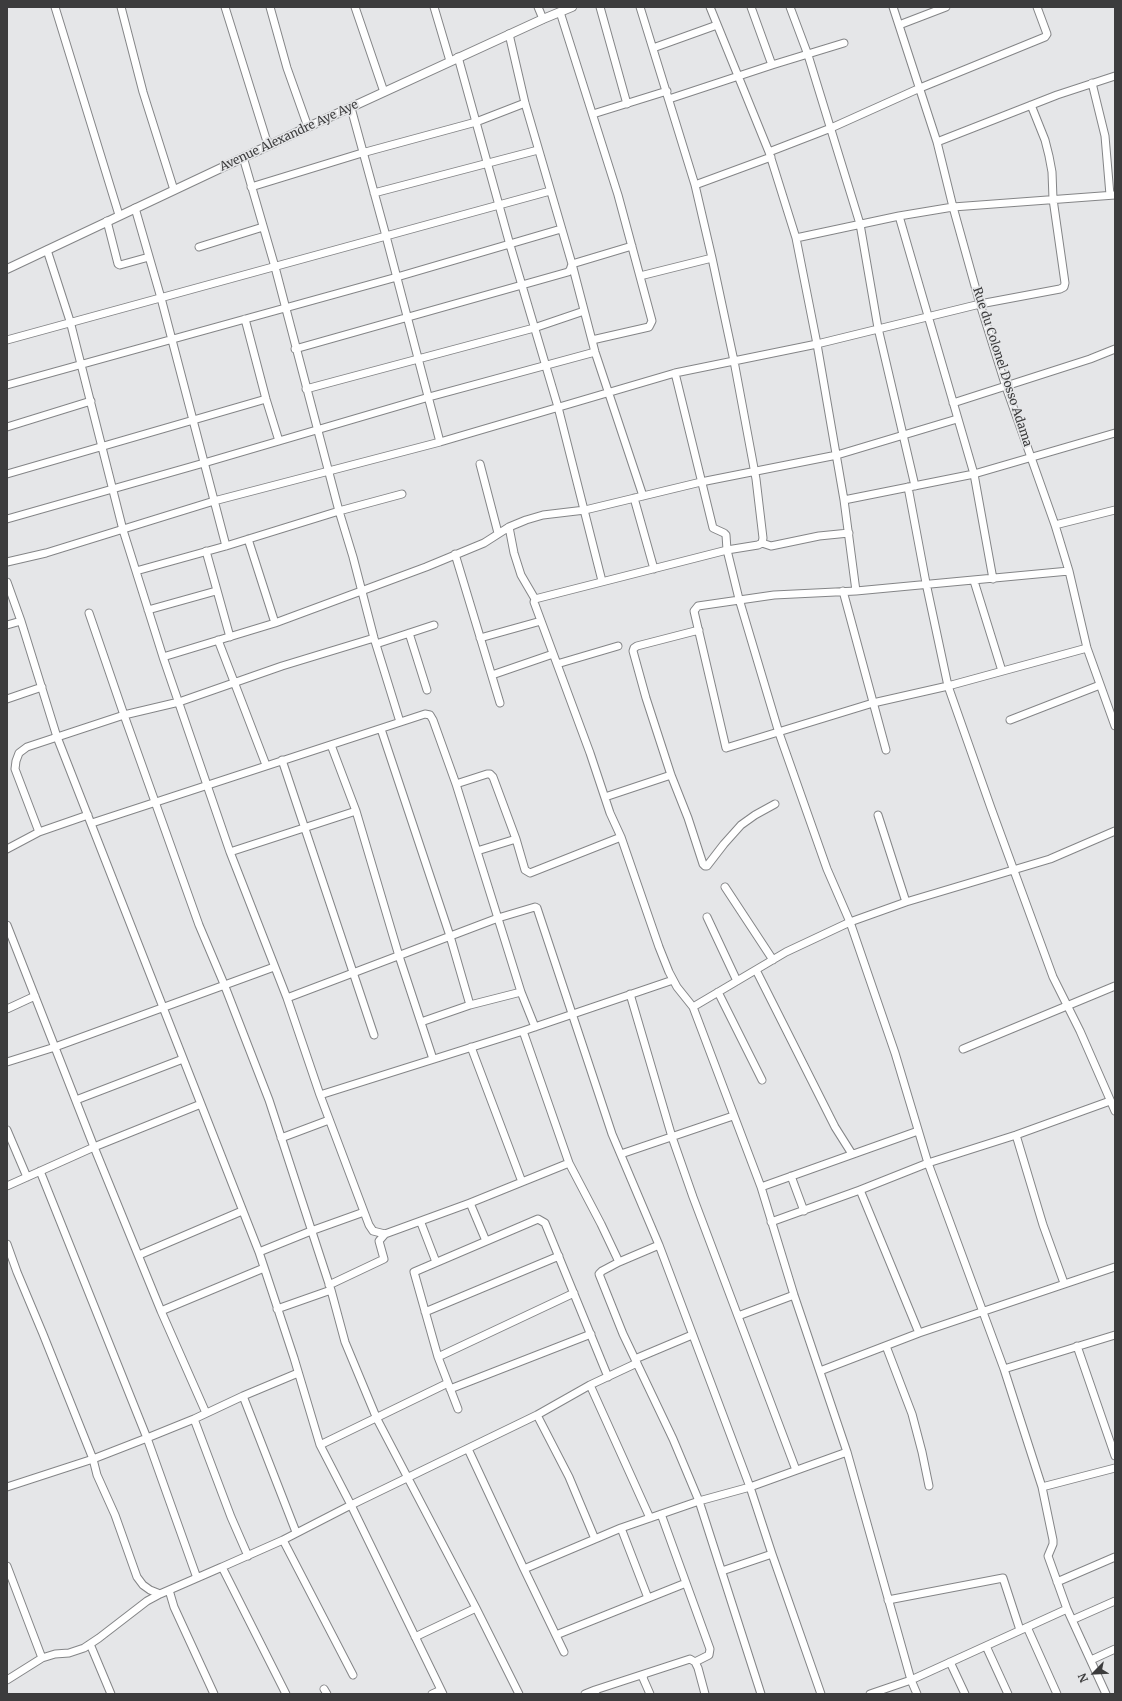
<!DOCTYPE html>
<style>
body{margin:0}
#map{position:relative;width:1122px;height:1701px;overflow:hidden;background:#e5e6e8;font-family:Merriweather,serif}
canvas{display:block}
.frame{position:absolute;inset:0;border:8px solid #3c3c3d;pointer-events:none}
.north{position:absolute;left:1074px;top:1653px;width:40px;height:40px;-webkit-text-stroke:3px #e5e6e8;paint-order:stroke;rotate:246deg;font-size:11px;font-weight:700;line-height:16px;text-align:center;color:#3c3c3d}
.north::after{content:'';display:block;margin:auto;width:14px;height:18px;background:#3c3c3d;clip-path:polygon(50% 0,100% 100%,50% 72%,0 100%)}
</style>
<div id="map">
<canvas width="1122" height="1701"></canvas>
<div class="frame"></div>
<div class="north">N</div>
</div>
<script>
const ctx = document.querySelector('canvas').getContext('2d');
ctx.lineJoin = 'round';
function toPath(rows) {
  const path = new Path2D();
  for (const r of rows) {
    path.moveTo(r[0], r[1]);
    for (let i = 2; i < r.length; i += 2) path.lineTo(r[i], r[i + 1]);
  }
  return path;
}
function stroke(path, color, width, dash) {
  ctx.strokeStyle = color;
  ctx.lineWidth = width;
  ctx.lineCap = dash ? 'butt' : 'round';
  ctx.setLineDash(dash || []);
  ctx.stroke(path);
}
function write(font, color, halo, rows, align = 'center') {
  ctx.font = font + ' Merriweather,serif';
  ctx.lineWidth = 3.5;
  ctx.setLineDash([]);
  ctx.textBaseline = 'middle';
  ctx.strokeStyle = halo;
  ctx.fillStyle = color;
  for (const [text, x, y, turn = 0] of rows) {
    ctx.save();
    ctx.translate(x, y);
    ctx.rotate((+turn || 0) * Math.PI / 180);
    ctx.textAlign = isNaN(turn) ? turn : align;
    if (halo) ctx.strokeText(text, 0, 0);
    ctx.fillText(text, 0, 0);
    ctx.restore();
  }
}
const minor = toPath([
 [55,7,119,215],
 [121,7,143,92,174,190],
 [225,7,268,145],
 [270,7,287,68,308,127],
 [355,7,384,92],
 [434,7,450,61],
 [538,7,543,19],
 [600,7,627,104],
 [710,7,769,152,796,238,817,344,844,500,856,591],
 [751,7,772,65],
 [790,7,808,55,860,224,878,328,915,486],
 [893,7,937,142,953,207,980,304,1006,387,1055,525,1069,571,1087,648,1115,726],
 [560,12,618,195,652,321,649,327,592,340],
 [899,25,946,7],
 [509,34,525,103,572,264,595,352,643,496],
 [653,48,717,25],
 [458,57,510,245,558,407,602,581],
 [1092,83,1105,136,1110,195],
 [669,99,772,65,844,43],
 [351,108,386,236,440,442],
 [593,114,667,91],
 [937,142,1057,95,1115,76],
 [769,152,831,128,920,88,1045,37,1047,34,1037,7],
 [243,157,275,267,339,511,353,557,374,638,400,722],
 [695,185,771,157],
 [251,187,362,153,476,122,525,103],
 [374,193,538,150],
 [135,208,161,298,226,546],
 [899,216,974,474,993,579],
 [107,221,118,264,120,265,149,257],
 [796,238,899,216,953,207,1115,195],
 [199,247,263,227],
 [47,250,70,321,123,530,163,657,230,852,287,998,320,1095,369,1225,373,1231,385,1234,470,1203,569,1163],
 [640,276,712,258],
 [245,319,266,399,279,441],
 [7,340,550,191],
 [295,349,568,272,570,270,572,264,632,246],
 [675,373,713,528,724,533,726,535,727,550,739,599,779,733,827,869,850,922,895,1053,928,1163,1004,1369,1042,1487,1053,1540,1053,1544,1048,1556,1067,1609,1106,1694],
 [7,385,397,277,561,229],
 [306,389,534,328,584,311],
 [953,403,1090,359,1115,349],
 [7,427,91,401],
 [480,464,498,533],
 [7,474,266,399],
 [908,487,926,583,948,686,991,808,1053,977,1080,1031,1115,1111],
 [634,498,654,569],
 [844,500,974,474,1115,433],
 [7,519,204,463,429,397,595,352],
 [1055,525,1115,510],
 [509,527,514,553,521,575,535,599,534,602,590,753,610,813,621,837,659,947,669,972,677,987,693,1007,761,1187,794,1295,847,1452,911,1680,917,1694],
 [248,539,275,623],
 [762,543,771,546,819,536,849,533],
 [206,551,230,637],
 [455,554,500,703],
 [7,562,46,553,214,501,440,442,675,373,817,344,980,304,1060,289,1064,287,1065,283,1053,199,1052,172,1049,156,1045,140,1031,105],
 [136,571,226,546,339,511,402,494],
 [1069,571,856,591,774,595,698,606,694,611,726,748,873,703,948,686,1087,648],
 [974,581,1002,671],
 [7,582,21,621,57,737,259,1252,294,1358,320,1445,351,1505,443,1694],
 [843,591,886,750],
 [535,599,727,550,758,545,762,543,763,538,756,479,734,361,712,258,695,185,640,7],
 [148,610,216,591],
 [89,613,124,715,199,925,224,984,269,1100,331,1290,345,1342,377,1419,476,1608,519,1694],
 [7,625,21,621],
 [699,630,637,646,634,648,633,651,646,698,671,775,688,818,703,864,705,866,707,866,724,844,741,825,755,815,775,804],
 [409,633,427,690],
 [480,638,541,621],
 [218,640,266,765],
 [376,644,434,625],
 [163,657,275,623,426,567,484,543,509,527,526,520,543,515,585,510,701,482,837,455,957,419],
 [557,664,618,646],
 [492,675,553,654],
 [7,699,42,687],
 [1010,720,1100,685],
 [381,729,450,936,470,1005],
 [331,745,356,811,399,956,433,1059],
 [282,760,374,1035],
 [456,784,487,774,490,774,493,777,516,839,525,870,530,873,621,837],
 [605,797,671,775],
 [878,815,906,902],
 [92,823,425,714,430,715,433,720,456,784,521,992,535,1027],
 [39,832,15,769,16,761,19,753,27,747,124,715,179,702,282,666,374,638],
 [7,849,39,832,88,815],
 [477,851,516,839],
 [230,852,356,811],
 [725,887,773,960],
 [707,917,737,981],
 [7,925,94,1147,161,1311,206,1413],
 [756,970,835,1127,852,1154],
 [718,992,762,1080],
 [630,994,672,1137,693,1197,796,1470],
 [287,998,498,918,535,907,537,908,612,1134,659,1245,750,1487,772,1554,821,1694],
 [693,1007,786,952,850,922,906,902,1050,859,1115,831],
 [7,1009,35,996],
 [421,1022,470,1005,521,992],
 [523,1031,569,1163,601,1224,619,1262],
 [471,1047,522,1182],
 [963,1049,1115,986],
 [7,1062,55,1047,274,967],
 [320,1095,523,1031,673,980],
 [76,1100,183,1059],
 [7,1130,27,1177],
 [1016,1135,1043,1225,1064,1283],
 [281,1138,329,1120],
 [621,1154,733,1116],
 [40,1171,147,1438,197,1578],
 [791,1176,804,1211],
 [7,1186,94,1147,201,1104],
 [761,1187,918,1131],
 [860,1190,919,1333],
 [470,1203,486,1241],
 [771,1222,860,1190,928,1163,1016,1135,1110,1101],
 [421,1223,436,1262],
 [7,1244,17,1272,43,1334,93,1459,97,1475,115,1515,137,1577,143,1585,150,1590,160,1594],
 [659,1245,619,1262,602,1271,599,1274,623,1334,673,1439,699,1501,761,1694],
 [259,1252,311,1231,364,1212],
 [139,1255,242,1211],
 [329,1285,384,1259,379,1241,385,1234],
 [277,1309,331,1290],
 [161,1311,264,1268],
 [425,1312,559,1256],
 [738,1316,794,1295],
 [886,1346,912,1414,922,1452,929,1486],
 [1077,1346,1115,1456],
 [438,1357,574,1293],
 [635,1359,692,1335],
 [1004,1369,1115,1335],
 [820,1371,919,1333,1115,1267],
 [590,1385,650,1518],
 [450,1389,591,1334],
 [243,1396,296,1532],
 [458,1409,438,1357,414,1272,538,1219,545,1223,608,1377],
 [537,1415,569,1477,595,1539],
 [194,1419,231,1517,248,1556],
 [320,1445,448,1383],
 [468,1449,524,1569,621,1528,699,1501,750,1487,847,1452],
 [7,1487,93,1459,147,1438,194,1419,243,1396,298,1373],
 [1042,1487,1115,1468],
 [661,1514,710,1649,709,1655,695,1662],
 [621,1528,648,1598],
 [283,1540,353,1675],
 [7,1566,42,1658],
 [524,1569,564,1652],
 [722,1571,772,1554],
 [1057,1582,1115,1557],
 [169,1590,174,1607,214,1694],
 [888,1600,1003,1578,1020,1630],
 [1072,1620,1115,1601],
 [1027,1627,1057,1694],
 [556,1635,686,1583],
 [415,1637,476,1608],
 [90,1644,111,1694],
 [986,1646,1008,1694],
 [1091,1660,1115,1649],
 [950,1662,965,1694],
 [644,1675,643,1678,650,1694],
 [7,1680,42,1658,55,1654,69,1653,84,1648,99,1638,147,1601,160,1594,222,1567],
 [324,1689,327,1694],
 [286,1694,222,1567,283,1540,351,1505,537,1415,590,1385,637,1363],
 [432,1694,441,1690],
 [585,1694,595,1690],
 [596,1694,595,1690,690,1659,695,1662,698,1668,705,1694],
 [870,1694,911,1680,1067,1609]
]);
const tertiary = toPath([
 [7,269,308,127,543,19,572,7]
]);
const streetNames = [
 ["Avenue Alexandre Aye Aye",289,136,-25],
 ["Rue du Colonel Dosso Adama",1002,367,72]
];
stroke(minor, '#848587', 9);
stroke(tertiary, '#848587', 10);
stroke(minor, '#fff', 7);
stroke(tertiary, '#fff', 8);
write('12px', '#3c3c3d', '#e5e6e8', streetNames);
</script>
